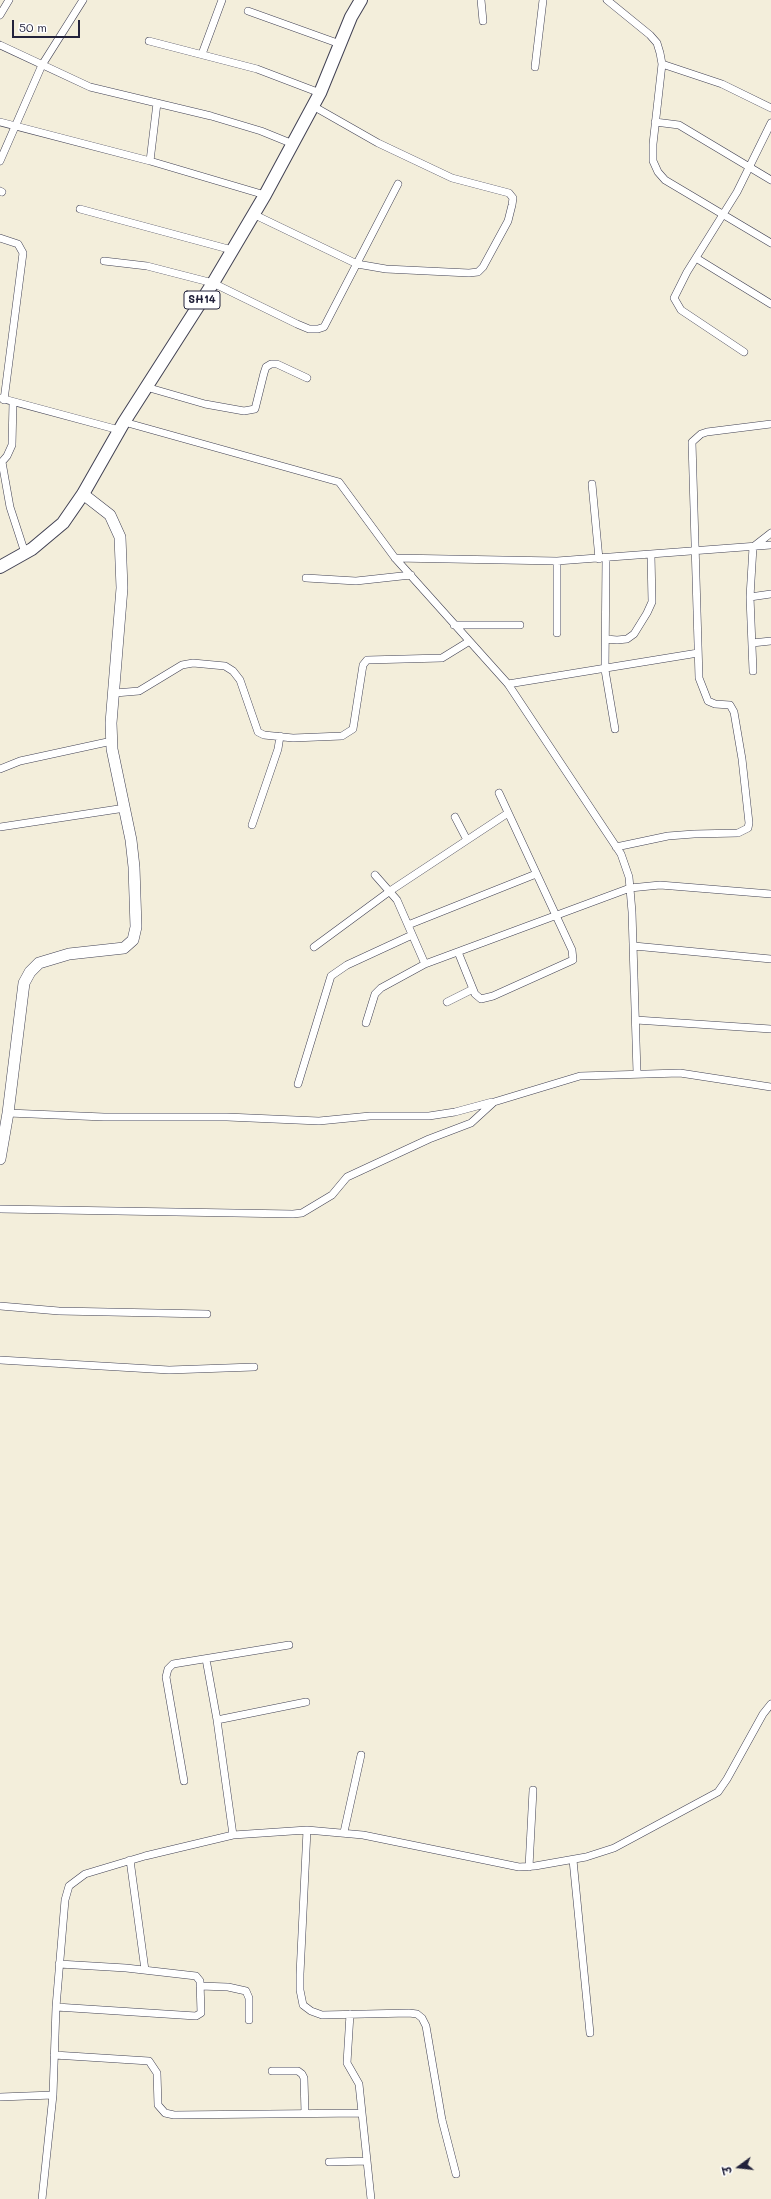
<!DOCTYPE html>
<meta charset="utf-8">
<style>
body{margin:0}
#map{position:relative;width:771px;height:2199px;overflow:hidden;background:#f3eedb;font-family:Mali,"Playpen Sans Deva",sans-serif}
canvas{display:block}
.north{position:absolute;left:719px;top:2147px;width:40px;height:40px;-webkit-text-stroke:3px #fff;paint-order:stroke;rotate:255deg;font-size:11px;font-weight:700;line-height:16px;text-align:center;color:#22223b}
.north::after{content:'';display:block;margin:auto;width:14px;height:18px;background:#22223b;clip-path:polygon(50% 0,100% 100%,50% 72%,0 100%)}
.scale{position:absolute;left:12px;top:20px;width:68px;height:18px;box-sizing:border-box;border:2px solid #22223b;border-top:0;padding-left:5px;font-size:12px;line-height:14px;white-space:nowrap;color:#22223b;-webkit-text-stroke:3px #fff;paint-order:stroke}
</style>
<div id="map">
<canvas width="771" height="2199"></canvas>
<div class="north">उ</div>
<div class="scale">50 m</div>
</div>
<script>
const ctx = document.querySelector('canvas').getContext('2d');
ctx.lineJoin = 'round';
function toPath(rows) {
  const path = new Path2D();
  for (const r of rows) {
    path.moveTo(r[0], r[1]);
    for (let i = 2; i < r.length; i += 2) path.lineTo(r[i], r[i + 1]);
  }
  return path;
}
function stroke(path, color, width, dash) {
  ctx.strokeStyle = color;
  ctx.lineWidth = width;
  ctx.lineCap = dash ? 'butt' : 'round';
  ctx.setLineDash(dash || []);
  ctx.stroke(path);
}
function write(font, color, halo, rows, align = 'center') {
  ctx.font = font + ' Mali,sans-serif';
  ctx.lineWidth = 3;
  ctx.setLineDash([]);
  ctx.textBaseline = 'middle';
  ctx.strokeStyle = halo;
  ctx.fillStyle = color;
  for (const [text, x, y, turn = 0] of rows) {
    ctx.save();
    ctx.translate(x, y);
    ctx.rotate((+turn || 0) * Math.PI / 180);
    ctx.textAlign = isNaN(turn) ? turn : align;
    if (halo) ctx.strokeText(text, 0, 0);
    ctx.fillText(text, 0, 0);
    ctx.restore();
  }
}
const street = toPath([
 [481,0,483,21],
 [607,0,650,35,657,43,660,53,662,64,653,144,653,161,658,172,665,180,771,243],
 [248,11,340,44],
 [0,15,9,0],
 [149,41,257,69,320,93],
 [0,45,90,87,211,116,261,131,293,144],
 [202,54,222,0],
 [662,64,722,84,771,108],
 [535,67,543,0],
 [0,122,150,161,265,195],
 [655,122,679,125,771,180],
 [0,161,42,65,83,0],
 [150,161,157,103],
 [0,191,2,192],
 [80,209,232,250],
 [253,214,357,264,386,269,469,273,478,272,483,267,508,221,512,205,513,198,509,193,452,178,378,143,313,106],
 [0,238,18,244,23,253,4,400],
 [696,258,771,304],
 [104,261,147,266,213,283,297,324,309,329,318,329,324,327,398,184],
 [744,352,681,310,674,298,687,272,737,192,771,123],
 [146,387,205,404,244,411,255,409,264,373,266,367,271,364,277,364,307,378],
 [0,398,119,430],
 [124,422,339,482,395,558,508,684,621,854,629,877,632,912,637,1073],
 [2,462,10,507,25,553],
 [0,464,7,456,12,445,13,402],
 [592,484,599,559],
 [395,558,557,561,771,545],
 [606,559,605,670,615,729],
 [306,578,356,581,411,575],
 [750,597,771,594],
 [454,625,520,625],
 [557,633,557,561],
 [606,639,617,640,627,639,634,634,647,613,652,602,651,555],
 [752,643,771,641],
 [753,671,750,597,753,547,771,533],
 [508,684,698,653],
 [115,693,139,691,182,665,193,663,225,666,233,671,240,680,258,732,264,735,293,738,342,736,353,729,363,665,367,660,442,658,468,642],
 [0,769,20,761,112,741],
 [455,817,467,840],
 [252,825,278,749,280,736],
 [0,827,125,808],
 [616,847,668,836,694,834,738,833,748,828,749,823,742,759,734,712,730,705,715,704,708,701,699,678,692,442,701,434,707,432,771,424],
 [375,875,397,900,425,964],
 [408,925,536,874],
 [634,946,771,959],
 [314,947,390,891,508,813],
 [458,952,475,994,481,999,493,996,573,960,572,950,499,793],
 [447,1002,473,989],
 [636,1020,771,1029],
 [366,1023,375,994,381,988,425,964,630,888,660,885,771,894],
 [298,1084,331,976,347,965,412,935],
 [8,1113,104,1117,227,1117,319,1121,370,1116,429,1116,455,1112,492,1102],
 [0,1209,293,1214,302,1213,332,1195,347,1177,429,1139,471,1123,494,1102,580,1076,680,1073,771,1087],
 [0,1306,59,1311,207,1314],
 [0,1360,169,1370,254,1367],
 [206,1659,217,1720,233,1835],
 [217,1720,306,1702],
 [184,1781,166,1677,168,1669,173,1664,289,1645],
 [307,1830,300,1974,300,1990,303,2005,311,2011,322,2015,409,2013,417,2014,422,2018,426,2026,442,2120,456,2174],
 [344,1832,361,1755],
 [130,1860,145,1970],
 [573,1860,590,2033],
 [529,1867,533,1790],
 [200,1986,228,1987,246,1991,249,1998,249,2020],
 [56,2007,196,2016,201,2013,200,1981,196,1976,126,1968,59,1964],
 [350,2014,347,2063,359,2084,371,2199],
 [54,2055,149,2061,157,2073,158,2105,165,2113,174,2115,362,2113],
 [272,2071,298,2071,302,2074,304,2078,305,2113],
 [0,2097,53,2095,56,2007,65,1900,69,1886,85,1874,145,1856,233,1835,307,1830,363,1835,519,1867,535,1866,586,1857,614,1848,718,1792,727,1779,763,1714,771,1704],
 [329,2162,367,2161],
 [42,2199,53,2095]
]);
const secondary = toPath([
 [0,1159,8,1113,24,983,30,972,39,963,69,954,124,948,133,940,136,927,134,867,131,840,112,749,111,723,122,588,120,537,110,515,83,494]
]);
const primary = toPath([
 [0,567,32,549,63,523,83,494,124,422,213,283,265,195,320,93,351,17,361,0]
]);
const shields = [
 [202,300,36]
];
const shieldNames = [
 ["SH14",202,300]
];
stroke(street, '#414153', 8);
stroke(secondary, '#414153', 12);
stroke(primary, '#414153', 14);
stroke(street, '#fff', 7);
stroke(secondary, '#fff', 11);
stroke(primary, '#fff', 12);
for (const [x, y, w] of shields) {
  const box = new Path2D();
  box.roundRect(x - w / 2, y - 9, w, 18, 3);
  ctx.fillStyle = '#fff';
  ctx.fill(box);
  stroke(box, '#22223b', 1);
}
write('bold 11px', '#22223b', null, shieldNames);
</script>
